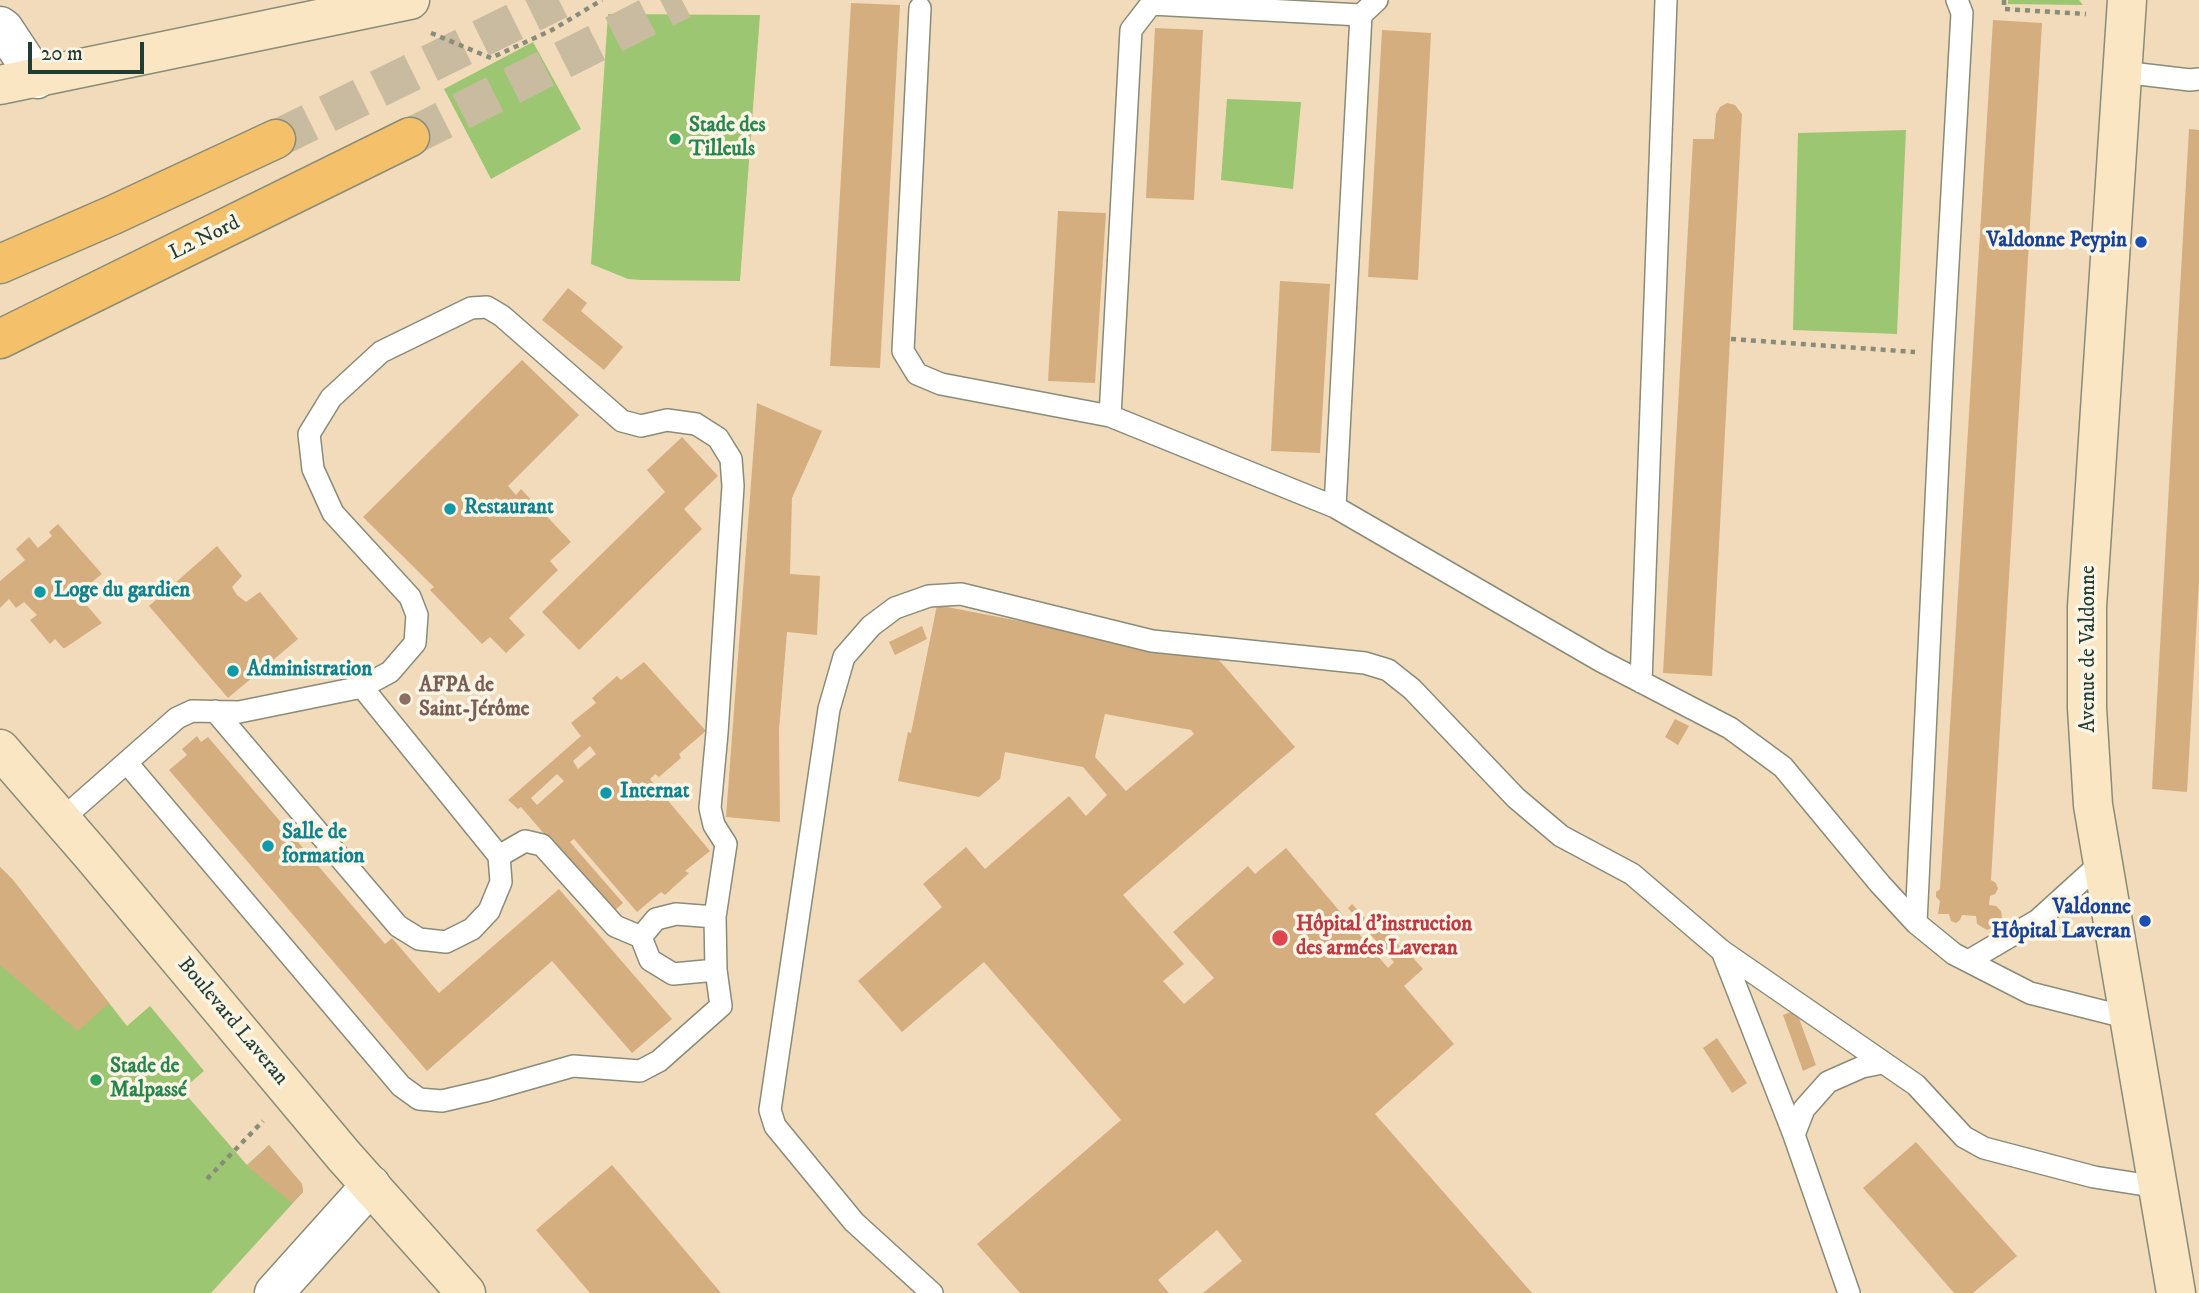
<!DOCTYPE html>
<meta charset="utf-8">
<style>
body{margin:0}
#map{position:relative;width:2199px;height:1293px;overflow:hidden;background:#f2dbbb;font-family:"IM FELL DW Pica",serif}
canvas{display:block}
.scale{position:absolute;left:28px;top:42px;width:116px;height:32px;box-sizing:border-box;border:4px solid #1f3d34;border-top:0;padding-left:9px;font-size:21px;line-height:24px;white-space:nowrap;color:#1f3d34;-webkit-text-stroke:5px #fcf5e5;paint-order:stroke}
</style>
<div id="map">
<canvas width="2199" height="1293"></canvas>
<div class="scale">20 m</div>
</div>
<script>
const ctx = document.querySelector('canvas').getContext('2d');
ctx.lineJoin = 'round';
function fill(path, color) {
  ctx.fillStyle = color;
  ctx.fill(path, 'evenodd');
}
function toPath(rows) {
  const path = new Path2D();
  for (const r of rows) {
    path.moveTo(r[0], r[1]);
    for (let i = 2; i < r.length; i += 2) path.lineTo(r[i], r[i + 1]);
  }
  return path;
}
function stroke(path, color, width, dash) {
  ctx.strokeStyle = color;
  ctx.lineWidth = width;
  ctx.lineCap = dash ? 'butt' : 'round';
  ctx.setLineDash(dash || []);
  ctx.stroke(path);
}
function write(font, color, halo, rows, align = 'center') {
  ctx.font = font + ' "IM FELL DW Pica",serif';
  ctx.lineWidth = 7;
  ctx.setLineDash([]);
  ctx.textBaseline = 'middle';
  ctx.strokeStyle = halo;
  ctx.fillStyle = color;
  for (const [text, x, y, turn = 0] of rows) {
    ctx.save();
    ctx.translate(x, y);
    ctx.rotate((+turn || 0) * Math.PI / 180);
    ctx.textAlign = isNaN(turn) ? turn : align;
    if (halo) ctx.strokeText(text, 0, 0);
    ctx.fillText(text, 0, 0);
    ctx.restore();
  }
}
const green = toPath([
 [2008,0,2079,0,2083,5,2008,4],
 [608,14,760,15,740,281,642,280,628,279,591,264],
 [533,42,581,129,491,179,444,89],
 [1227,99,1301,102,1293,189,1221,180],
 [1906,130,1897,334,1793,330,1798,133],
 [0,867,13,880,127,1026,150,1006,204,1071,182,1090,247,1165,269,1145,302,1184,303,1192,211,1293,0,1293]
]);
const building = toPath([
 [851,3,900,5,880,368,830,366],
 [1993,20,2042,23,1991,880,1996,883,1998,889,1995,894,1990,896,1989,905,1996,906,2001,911,2002,918,1998,925,1987,930,1977,924,1976,916,1962,915,1960,920,1956,923,1951,921,1949,914,1938,914,1940,901,1936,897,1936,892,1940,889],
 [1155,28,1203,30,1194,200,1146,198],
 [1382,30,1431,33,1418,280,1368,277],
 [1727,103,1735,105,1742,114,1712,676,1663,673,1693,139,1714,139,1716,114,1720,107],
 [2189,129,2199,130,2199,582,2187,792,2152,789],
 [1058,211,1106,213,1095,383,1048,381],
 [1280,281,1330,284,1320,453,1271,451],
 [568,288,587,303,581,311,623,347,604,370,542,320],
 [522,360,579,415,508,486,516,495,521,489,571,542,550,561,558,570,509,618,525,635,506,653,490,637,482,644,430,590,434,587,363,517],
 [757,403,822,431,792,498,790,574,820,576,817,635,787,632,779,730,780,822,726,817],
 [682,437,718,476,684,509,702,529,579,650,542,612,665,492,647,470],
 [58,524,102,574,77,594,102,623,65,648,63,648,55,639,50,644,30,620,37,615,24,602,16,608,9,599,0,608,0,581,25,560,16,549,29,537,38,548,52,536,49,532],
 [217,546,242,576,232,587,237,595,246,602,260,592,298,639,228,698,149,606],
 [937,605,1219,660,1295,747,1123,895,1184,964,1163,981,1184,1004,1214,978,1173,932,1248,866,1255,874,1286,848,1388,968,1394,962,1348,908,1352,904,1375,929,1382,924,1405,953,1407,951,1423,969,1404,986,1454,1044,1375,1114,1532,1293,1203,1293,1242,1261,1217,1230,1158,1280,1169,1293,1020,1293,977,1244,1121,1120,984,962,902,1032,858,981,942,907,923,884,966,847,985,869,1069,796,1086,816,1107,795,1083,767,1005,752,1000,779,979,797,898,781,908,732,911,733],
 [1105,714,1191,730,1194,734,1126,791,1095,757],
 [922,626,927,639,895,655,889,642],
 [644,662,706,731,679,754,681,758,659,777,655,774,650,779,710,851,685,871,689,873,665,895,661,892,637,912,574,839,570,842,623,903,612,913,521,807,518,809,508,800,581,736,571,723,596,703,592,698,617,676,621,680],
 [590,746,596,754,578,769,573,761],
 [557,774,564,781,537,805,531,798],
 [1675,719,1689,726,1678,745,1665,737],
 [197,736,201,742,208,737,385,944,392,938,439,993,559,889,672,1019,632,1053,552,961,427,1071,169,770,187,755,182,749],
 [0,867,13,880,109,1003,78,1031,0,965],
 [1796,1010,1816,1065,1803,1071,1783,1015],
 [1717,1038,1747,1083,1732,1093,1703,1048],
 [1916,1142,2017,1256,1973,1293,1954,1293,1863,1188],
 [269,1145,302,1184,303,1192,292,1203,247,1166],
 [612,1165,643,1201,721,1293,590,1293,536,1230]
]);
const highwayTunnel = toPath([
 [410,137,682,0],
 [276,139,559,0]
]);
const path = toPath([
 [2004,0,2004,9,2086,14],
 [431,33,491,58,552,30,602,0],
 [1731,339,1915,352],
 [207,1179,263,1121]
]);
const lane = toPath([
 [920,8,903,351,917,374,941,384,1110,416,1335,507,1601,661,1730,728,1783,767,1880,884,1916,923,1954,954,2030,993,2129,1018],
 [2122,72,2190,80,2199,79],
 [1110,416,1131,30,1151,4,1361,15],
 [1335,507,1361,15,1377,0],
 [1641,682,1666,0],
 [215,711,398,926,419,939,446,942,472,929,489,911,501,882,499,856,362,687],
 [61,820,177,718,192,711,239,712,362,687,390,672,415,643,417,615,410,597,333,513,313,469,309,434,331,398,381,352,471,308,487,307,502,316,622,421,641,426,667,420,696,424,718,438,731,459,733,486,717,733,710,808,714,825,726,844,715,917,716,970,721,1006,659,1061,640,1071,573,1066,489,1090,442,1101,419,1099,401,1086,127,763],
 [499,856,525,841,542,845,615,926,641,937,656,919,676,914,715,917],
 [1916,923,1943,354,1962,13,1957,0],
 [641,937,650,960,673,974,716,970],
 [1722,951,1794,1135,1849,1293],
 [1970,960,2038,920,2102,862],
 [1794,1135,1804,1109,1828,1082,1862,1067,1882,1063],
 [932,1293,854,1222,775,1126,770,1110,829,709,844,657,871,626,895,608,929,596,961,594,1152,641,1365,663,1388,670,1412,689,1516,798,1561,836,1632,874,1722,951,1916,1085,1964,1137,1984,1148,2094,1177,2158,1187]
]);
const street = toPath([
 [0,26,4,29,37,79],
 [274,1293,371,1185]
]);
const secondary = toPath([
 [2127,0,2087,607,2087,708,2093,805,2176,1293],
 [0,85,410,0],
 [0,749,92,855,344,1156,466,1293]
]);
const highway = toPath([
 [0,264,113,215,276,139],
 [0,339,410,137]
]);
const markers = [
 [675,139,7,"#2e9e5b"],
 [2141,242,7,"#1a4fb4"],
 [450,509,7,"#0f9aa8"],
 [40,592,7,"#0f9aa8"],
 [233,671,7,"#0f9aa8"],
 [405,699,7,"#8d6e63"],
 [606,793,7,"#0f9aa8"],
 [268,846,7,"#0f9aa8"],
 [2145,921,7,"#1a4fb4"],
 [1280,938,9,"#e0444e"],
 [96,1080,7,"#2e9e5b"]
];
const leisureNames = [
 ["Stade des",689,127],
 ["Tilleuls",689,151],
 ["Stade de",110,1068],
 ["Malpassé",110,1092]
];
const streetNames = [
 ["L2 Nord",205,239,-26],
 ["Avenue de Valdonne",2090,649,-90],
 ["Boulevard Laveran",232,1022,50]
];
const transitNames = [
 ["Valdonne Peypin",2127,242],
 ["Valdonne",2131,909],
 ["Hôpital Laveran",2131,933]
];
const cultureNames = [
 ["Restaurant",464,509],
 ["Loge du gardien",54,592],
 ["Administration",247,671],
 ["Internat",620,793],
 ["Salle de",282,834],
 ["formation",282,858]
];
const educationNames = [
 ["AFPA de",419,687],
 ["Saint-Jérôme",419,711]
];
const healthNames = [
 ["Hôpital d'instruction",1296,926],
 ["des armées Laveran",1296,950]
];
fill(green, '#9dc672');
fill(building, '#d5ae7f');
stroke(highwayTunnel, '#c8bba0', 38, [38, 19]);
stroke(lane, '#888c78', 24);
stroke(street, '#888c78', 41);
stroke(secondary, '#888c78', 41);
stroke(highway, '#888c78', 41);
stroke(path, '#888c78', 4.5, [5, 5]);
stroke(lane, '#fff', 21);
stroke(street, '#fff', 38);
stroke(secondary, '#fbe6c3', 38);
stroke(highway, '#f4c16a', 38);
for (const [x, y, r, color] of markers) {
  const dot = new Path2D();
  dot.arc(x, y, r, 0, 2 * Math.PI);
  ctx.fillStyle = color;
  ctx.fill(dot);
  stroke(dot, '#fcf5e5', 2.5);
}
write('bold 21px', '#27864d', '#fcf5e5', leisureNames, 'left');
write('21px', '#1f3d34', '#fcf5e5', streetNames);
write('bold 21px', '#164399', '#fcf5e5', transitNames, 'right');
write('bold 21px', '#0d838f', '#fcf5e5', cultureNames, 'left');
write('bold 21px', '#785e54', '#fcf5e5', educationNames, 'left');
write('bold 21px', '#be3a42', '#fcf5e5', healthNames, 'left');
</script>
